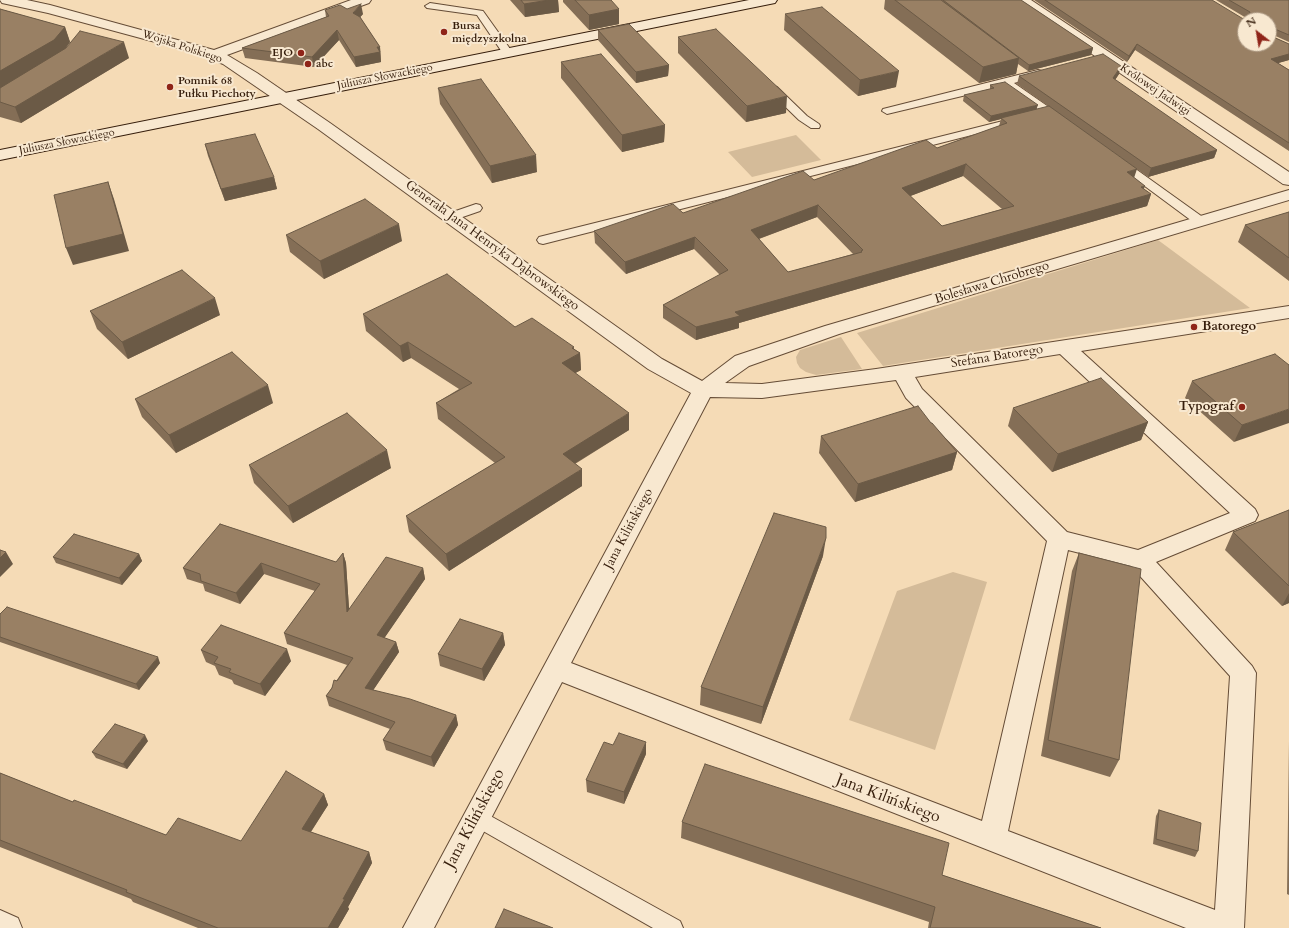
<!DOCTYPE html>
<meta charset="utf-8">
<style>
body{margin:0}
#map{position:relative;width:1289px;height:928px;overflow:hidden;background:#f5dbb6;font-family:Cardo,serif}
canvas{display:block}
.north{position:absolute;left:1237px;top:12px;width:40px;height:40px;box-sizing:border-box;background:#f8e8d0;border:1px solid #aa9781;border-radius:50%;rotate:329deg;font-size:11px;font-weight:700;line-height:16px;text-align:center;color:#351d0b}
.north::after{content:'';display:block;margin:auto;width:14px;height:18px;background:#8f2418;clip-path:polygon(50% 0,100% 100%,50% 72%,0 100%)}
</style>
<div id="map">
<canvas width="1289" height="928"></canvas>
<div class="north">N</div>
</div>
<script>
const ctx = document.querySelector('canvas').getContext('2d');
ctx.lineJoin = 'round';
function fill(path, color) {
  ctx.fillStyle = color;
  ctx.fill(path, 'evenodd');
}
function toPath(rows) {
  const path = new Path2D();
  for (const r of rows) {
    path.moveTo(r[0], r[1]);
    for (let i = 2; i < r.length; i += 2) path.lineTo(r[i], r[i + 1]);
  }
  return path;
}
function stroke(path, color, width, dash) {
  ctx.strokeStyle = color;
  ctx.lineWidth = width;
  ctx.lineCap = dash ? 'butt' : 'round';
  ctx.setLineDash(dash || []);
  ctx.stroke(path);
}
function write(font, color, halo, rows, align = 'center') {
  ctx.font = font + ' Cardo,serif';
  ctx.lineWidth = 4;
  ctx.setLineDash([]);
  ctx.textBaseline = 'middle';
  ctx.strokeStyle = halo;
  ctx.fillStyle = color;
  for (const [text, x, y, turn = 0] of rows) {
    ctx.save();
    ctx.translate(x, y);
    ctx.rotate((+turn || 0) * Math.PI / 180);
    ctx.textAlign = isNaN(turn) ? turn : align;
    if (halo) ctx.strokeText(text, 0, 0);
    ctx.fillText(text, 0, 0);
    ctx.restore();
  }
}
const green = toPath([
 [796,135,821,160,752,177,728,152],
 [1158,240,1250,308,883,366,857,333],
 [841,337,862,369,816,375,806,372,800,368,797,363,796,357,800,350],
 [953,572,987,582,935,750,849,720,897,591]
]);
const lane = toPath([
 [430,3,483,11,513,53,512,55,504,55,477,15,427,8,425,6,430,3],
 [1038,70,1042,71,1043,73,1042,75,1014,83,1063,117,1064,119,1063,121,1055,121,1004,86,887,114,882,111,883,109,1038,70],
 [773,86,777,87,807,116,819,124,820,126,819,128,811,128,799,120,769,91,768,89,769,87,773,86],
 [1019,117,1024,120,1023,122,543,244,539,243,537,240,539,237,1019,117],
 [1119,159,1123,160,1204,218,1206,221,1204,224,1196,224,1115,164,1113,162,1115,160,1119,159],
 [476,204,480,205,482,208,480,211,451,221,447,220,445,217,447,214,476,204],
 [476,808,680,921,683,928,653,928,469,823,466,817,469,811,476,808]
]);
const street = toPath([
 [0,0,27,0,50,5,214,50,351,0,371,0,369,3,227,55,257,73,330,123,662,359,702,381,735,356,825,326,1289,190,1289,200,839,334,749,366,725,383,762,384,876,369,1289,306,1289,318,1081,351,1255,509,1258,515,1255,521,1156,562,1252,666,1256,673,1244,928,1186,928,562,682,434,928,403,928,691,393,648,369,318,129,223,64,196,53,48,13,2,3,0,0],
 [1060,354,1230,513,1138,550,1067,532,922,389,915,377,1060,354],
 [896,380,906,398,1047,541,982,821,571,663,710,397,762,398,896,380],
 [1068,550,1131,566,1230,676,1215,910,1008,831,1068,550],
 [1015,0,1031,0,1289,172,1289,185,1283,184,1017,3,1015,0],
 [0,910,18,918,22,928,0,928,0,910]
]);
const secondary = toPath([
 [749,0,777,0,775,3,770,4,0,160,0,150,749,0]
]);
const wall = toPath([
 [510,0,558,0,559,12,525,17],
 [563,0,611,0,619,24,589,30,563,2],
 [885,0,1021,0,1093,48,1091,55,1028,71,1018,64,1016,74,979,83,884,9],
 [1034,0,1212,0,1245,44,1269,20,1248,20,1248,19,1216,0,1289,0,1289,42,1271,34,1271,36,1289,44,1289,60,1278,63,1289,70,1289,151,1135,50,1127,62],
 [0,9,65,27,70,42,65,49,129,58,21,123,0,117],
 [347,9,363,14,360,17,380,47,381,62,356,67,339,40,314,67,245,58,242,48,326,17,325,10],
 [785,14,896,87,858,96,784,30],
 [598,30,669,65,668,76,636,83,598,40],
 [678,37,786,113,746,122,678,53],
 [561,62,665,125,664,142,622,152,561,78],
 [1119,74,1115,80,1217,150,1214,158,1148,177,1017,84,1019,76],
 [990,85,1037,109,1134,178,1144,189,1151,194,1147,206,739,323,739,328,696,340,663,318,663,305,720,275,694,249,626,274,595,243,594,231,683,213,814,180,937,148,999,126,1001,119,989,122,963,101,964,95,990,89],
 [963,176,1002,209,942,226,910,196],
 [817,217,853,254,788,272,759,239],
 [438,88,537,172,492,183,440,104],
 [205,144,274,177,277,189,225,201,208,156],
 [1289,212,1289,281,1238,242,1245,225],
 [286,235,402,241,324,279,290,252],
 [90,311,220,315,128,359,97,329],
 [363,314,515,327,574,349,580,353,581,370,575,373,629,430,575,464,582,486,449,571,409,532,406,516,495,463,438,419,436,403,459,389,411,358,403,362,366,331],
 [1289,365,1234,442,1185,398,1192,381],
 [135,399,273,403,176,453,142,417],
 [1013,408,1148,422,1141,440,1052,472,1008,426],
 [931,423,957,452,952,470,855,502,819,453,821,436],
 [249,465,391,468,293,523,254,483],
 [1289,510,1289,603,1282,606,1225,550,1233,532],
 [220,524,336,562,343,553,346,563,349,609,423,568,425,579,384,638,396,642,399,652,373,690,456,715,458,725,434,767,386,750,383,740,390,729,329,706,326,696,347,665,287,644,284,633,315,591,264,574,240,604,205,591,203,584,187,579,183,568],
 [1079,553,1119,760,1110,777,1041,756,1072,571],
 [139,554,142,561,122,585,56,563,53,557],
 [823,556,761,724,700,705,701,687],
 [0,614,160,663,139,690,0,642],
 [503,633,505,645,484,681,440,666,438,654],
 [201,650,291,661,265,696,234,684,232,680,219,675,215,666,206,662],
 [148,741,127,769,96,758,92,752],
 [1289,741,1289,895,1287,894],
 [646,754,624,804,587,792,586,780],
 [0,773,73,802,166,835,241,841,324,794,328,805,311,832,369,852,372,863,348,907,349,909,338,928,198,928,133,902,131,899,0,847],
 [1159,810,1198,851,1195,857,1153,844,1156,816],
 [682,822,942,875,1101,928,928,928,929,922,681,838]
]);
const shadedWall = toPath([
 [549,0,558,0,559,12,525,17,524,4],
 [361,4,363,14,355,23,353,13],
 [619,9,619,24,589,30,589,15],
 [65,27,70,42,60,56,0,91,0,71],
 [337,30,339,40,314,67,312,57],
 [124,42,129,58,21,123,15,107],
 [1137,44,1135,50,1127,62,1129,56],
 [377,47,380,47,381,62,356,67,354,57],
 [1093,48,1091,55,1028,71,1029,65],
 [1289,54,1289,60,1268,66,1271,59],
 [1019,58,1016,74,979,83,983,67],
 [669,65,668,76,636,83,636,72],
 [1121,66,1119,74,1111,86,1113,78],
 [899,71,896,87,858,96,860,80],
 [787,96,786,113,746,122,747,106],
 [1038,105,1036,110,1001,118,1001,119,989,122,991,116],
 [665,125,664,142,622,152,622,135],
 [1217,150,1214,158,1148,177,1151,168],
 [536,155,537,172,492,183,490,166],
 [966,164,963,176,900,200,902,188],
 [1137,169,1133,181,1127,172],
 [274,177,277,189,225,201,221,189],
 [108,182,114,199,129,251,73,265,66,248],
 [1145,186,1141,197,1151,194,1147,206,739,323,739,328,696,340,696,327,735,312],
 [818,205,817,217,750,242,751,230],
 [399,224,402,241,324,279,320,261],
 [695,237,694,249,626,274,625,262],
 [215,298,220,315,128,359,122,342],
 [408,342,411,358,403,362,400,346],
 [574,347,574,357,580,353,581,370,563,380,562,363,572,348],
 [268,385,273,403,176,453,169,435],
 [1289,409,1289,423,1234,442,1242,425],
 [629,413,629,430,564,470,563,454],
 [1148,422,1141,440,1052,472,1058,454],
 [387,450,391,468,293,523,288,506],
 [957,452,952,470,855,502,858,484],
 [582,469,582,486,449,571,446,554],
 [826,538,823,556,761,724,763,707],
 [6,552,13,564,0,577,0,558],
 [343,553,346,563,350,623,347,612],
 [139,554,142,561,122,585,119,578],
 [261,563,264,574,240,604,236,593],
 [423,568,425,579,379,646,377,635],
 [1289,593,1289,603,1282,606],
 [503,633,505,645,484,681,482,669],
 [396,642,399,652,368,698,365,688],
 [287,649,291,661,265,696,260,684],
 [158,657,160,663,139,690,136,684],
 [456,715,458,725,434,767,431,757],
 [145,735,148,741,127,769,123,764],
 [646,742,646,754,624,804,624,792],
 [324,794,328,805,306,839,302,829],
 [369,852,372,863,348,907,349,909,338,928,328,928,343,899]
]);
const building = toPath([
 [521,0,549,0,524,4,521,0],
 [575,0,611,0,619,9,589,15,575,0],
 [895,0,941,0,1019,58,983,67,895,0],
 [943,0,1021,0,1093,48,1029,65,943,0],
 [1045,0,1212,0,1245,20,1245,44,1269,44,1269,20,1249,20,1250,12,1229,0,1289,0,1289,35,1270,27,1271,36,1289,44,1289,54,1271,59,1289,70,1289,143,1137,44,1129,56,1045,0],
 [361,4,353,13,360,17,380,47,377,47,380,52,354,57,337,30,312,57,242,48,329,16,325,10,340,5,347,9,361,4],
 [822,7,899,71,860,80,785,14,822,7],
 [0,9,65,27,54,40,0,71,0,9],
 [629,24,669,65,636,72,598,30,629,24],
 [716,29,787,96,747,106,678,37,716,29],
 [80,31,124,42,15,107,0,102,0,88,66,48,80,31],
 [601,54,665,125,622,135,561,62,601,54],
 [1103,54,1121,66,1113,78,1217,150,1151,168,1019,76,1103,54],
 [481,79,536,155,490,166,438,88,481,79],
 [1005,82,1038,105,991,116,964,95,994,88,990,85,1005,82],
 [1049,106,1137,169,1127,172,1145,186,1141,187,1151,194,735,312,740,316,696,327,663,305,728,270,695,237,625,262,594,231,673,204,683,213,803,171,814,180,926,140,937,148,1007,123,1001,118,1049,106],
 [966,164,1014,206,942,226,902,188,966,164],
 [818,205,863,250,861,251,862,252,788,272,751,230,818,205],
 [255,134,274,177,221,189,205,144,255,134],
 [108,182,123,234,66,248,54,195,108,182],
 [365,199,399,224,320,261,286,235,365,199],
 [1289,212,1289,258,1245,225,1289,212],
 [182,270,215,298,122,342,90,311,182,270],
 [447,274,515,327,532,318,574,347,572,348,580,353,562,363,629,413,563,454,582,469,446,554,406,516,505,457,436,403,472,383,408,342,400,346,363,314,447,274],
 [232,352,268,385,169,435,135,399,232,352],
 [1275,354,1289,365,1289,409,1242,425,1192,381,1275,354],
 [1101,378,1148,422,1058,454,1013,408,1101,378],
 [918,406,931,423,932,423,957,452,858,484,821,436,918,406],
 [347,413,387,450,288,506,249,465,347,413],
 [1289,510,1289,586,1233,532,1289,510],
 [774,513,826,527,826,538,763,707,701,687,774,513],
 [220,524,336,562,343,553,347,612,386,557,423,568,377,635,396,642,365,688,410,699,456,715,431,757,383,740,395,722,326,696,332,688,334,680,337,681,353,658,284,633,320,584,261,563,236,593,201,581,200,574,183,568,220,524],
 [74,534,139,554,119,578,53,557,74,534],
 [0,550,6,552,0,558,0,550],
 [1079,553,1141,569,1119,760,1048,740,1079,553],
 [7,607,158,657,136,684,0,637,0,614,7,607],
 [460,619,503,633,482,669,438,654,460,619],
 [221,625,287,649,260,684,229,672,231,669,214,663,218,657,201,650,221,625],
 [115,724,145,735,123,764,92,752,115,724],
 [619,733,646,742,624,792,586,780,604,742,613,745,619,733],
 [705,764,949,843,942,875,1101,928,930,928,935,907,682,822,705,764],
 [286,771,324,794,302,829,369,852,343,899,345,899,328,928,218,928,126,892,127,890,0,840,0,773,73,802,74,800,166,835,178,818,241,841,286,771],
 [1159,810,1201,823,1198,851,1156,839,1159,810],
 [504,909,553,928,495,928,504,909]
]);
const markers = [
 [444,32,4,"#8f2418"],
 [301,53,4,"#8f2418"],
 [308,64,4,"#8f2418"],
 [170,87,4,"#8f2418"],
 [1194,327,4,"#8f2418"],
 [1242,407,4,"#8f2418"]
];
const farPoinames = [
 ["Bursa",452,26],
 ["międzyszkolna",452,39],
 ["EJO",293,53,"right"],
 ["abc",316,64],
 ["Pomnik 68",178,81],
 ["Pułku Piechoty",178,94]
];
const farStreetnames = [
 ["Wojska Polskiego",182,47,18],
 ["Juliusza Słowackiego",385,77,-11],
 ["Królowej Jadwigi",1155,90,34],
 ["Juliusza Słowackiego",67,142,-11]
];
const streetNames = [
 ["Generała Jana Henryka Dąbrowskiego",492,246,36],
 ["Bolesława Chrobrego",992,283,-17],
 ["Stefana Batorego",997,357,-9],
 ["Jana Kilińskiego",629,529,-62]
];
const poiNames = [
 ["Batorego",1202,327],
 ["Typograf",1234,407,"right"]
];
const nearStreetnames = [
 ["Jana Kilińskiego",888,799,21],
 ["Jana Kilińskiego",475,819,-62]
];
fill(green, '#d4bb99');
stroke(lane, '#654c36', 2);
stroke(street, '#654c36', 2);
stroke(secondary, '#351d0b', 2);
fill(lane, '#f8e8d0');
fill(street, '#f8e8d0');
fill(secondary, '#f8e8d0');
fill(wall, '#846e56');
fill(shadedWall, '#6b5a46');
fill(building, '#998064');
stroke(building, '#6b5a46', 1);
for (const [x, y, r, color] of markers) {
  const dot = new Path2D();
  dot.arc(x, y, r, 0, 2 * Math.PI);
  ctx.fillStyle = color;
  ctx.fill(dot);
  stroke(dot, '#f8e8d0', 1.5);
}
write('bold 11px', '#351d0b', '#f8e8d0', farPoinames, 'left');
write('11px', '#351d0b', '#f8e8d0', farStreetnames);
write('13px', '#351d0b', '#f8e8d0', streetNames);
write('bold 13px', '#351d0b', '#f8e8d0', poiNames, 'left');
write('16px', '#351d0b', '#f8e8d0', nearStreetnames);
</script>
